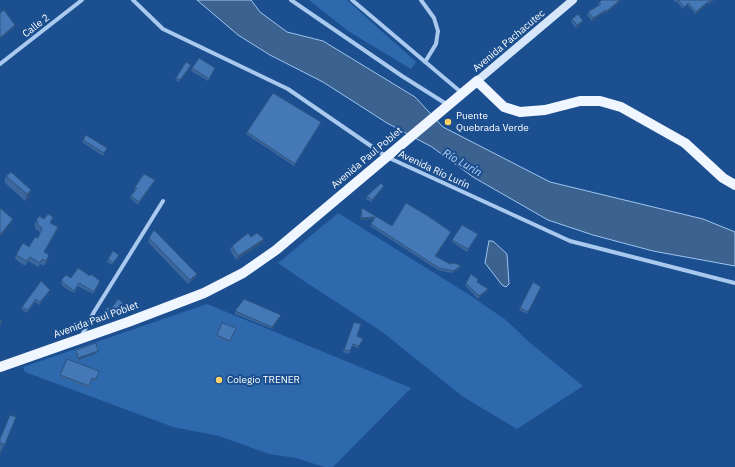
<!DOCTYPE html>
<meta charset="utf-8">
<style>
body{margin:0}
canvas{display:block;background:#1b4f8f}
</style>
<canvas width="735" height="467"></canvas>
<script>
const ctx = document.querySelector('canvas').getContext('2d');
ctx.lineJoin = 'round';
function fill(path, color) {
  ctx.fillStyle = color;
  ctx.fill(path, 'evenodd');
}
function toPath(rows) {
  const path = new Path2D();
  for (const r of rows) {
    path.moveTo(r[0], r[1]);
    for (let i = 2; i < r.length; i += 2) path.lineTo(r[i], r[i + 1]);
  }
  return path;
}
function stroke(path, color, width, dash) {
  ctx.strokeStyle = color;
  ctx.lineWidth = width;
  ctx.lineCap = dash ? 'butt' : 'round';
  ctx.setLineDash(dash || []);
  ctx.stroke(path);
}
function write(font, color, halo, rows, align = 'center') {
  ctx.font = font + ' "IBM Plex Sans",sans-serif';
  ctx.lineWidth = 4;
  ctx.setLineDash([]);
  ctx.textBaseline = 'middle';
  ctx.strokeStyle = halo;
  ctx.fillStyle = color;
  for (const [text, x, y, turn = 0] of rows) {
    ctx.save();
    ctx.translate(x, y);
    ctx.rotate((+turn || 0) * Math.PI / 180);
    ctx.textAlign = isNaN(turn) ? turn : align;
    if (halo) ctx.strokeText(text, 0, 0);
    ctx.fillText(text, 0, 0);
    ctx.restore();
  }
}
const green = toPath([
 [309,0,347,0,416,62,411,69,348,31],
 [338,213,468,294,506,320,529,342,583,386,517,429,462,396,381,331,307,283,278,263],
 [207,304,411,388,333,467,324,467,296,458,269,454,219,436,173,427,25,372,23,367]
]);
const water = toPath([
 [197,0,251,0,260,12,287,32,323,41,415,97,443,127,550,182,703,219,735,232,735,266,653,251,593,235,548,220,473,177,432,147,387,123,323,82,270,55,238,35,197,0],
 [489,241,492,241,494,242,507,254,509,284,506,287,502,285,485,263,489,241]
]);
const minor = toPath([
 [133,0,163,29,288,89,387,157,570,241,735,283],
 [291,0,402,76,448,105],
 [352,0,462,93],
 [421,0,434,18,438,31,436,44,425,62],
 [0,64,82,0],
 [81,337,94,312,163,201]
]);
const secondary = toPath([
 [477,81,573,0]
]);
const primary = toPath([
 [0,367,128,322,204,293,243,273,276,250,477,81,504,107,520,112,545,110,580,101,600,101,621,107,685,143,723,178,735,185]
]);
const wall = toPath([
 [622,0,606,13,605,12,592,21,587,15,588,12,599,5,598,4,599,2],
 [673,0,715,0,709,4,708,3,696,14,687,5,683,9,676,1,675,2],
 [572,19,582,23,576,28,571,22],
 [190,68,179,82,175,80,176,78],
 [192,68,214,70,208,81,191,71],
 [321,122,294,166,246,134,247,132],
 [83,140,106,150,103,156,82,142],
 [6,176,31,190,29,197,25,201,4,182],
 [155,180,154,182,138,205,130,198,131,196,135,190,134,189,135,187],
 [383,188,371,202,366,199,367,196],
 [362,208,392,226,451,232,450,234,436,256,450,264,460,268,452,273,438,270,370,226,374,219,360,220],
 [36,221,51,223,58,227,56,232,44,252,48,260,44,266,40,264,38,267,28,261,25,266,15,259,16,255,29,247,38,238,40,232,35,229,36,227,34,226],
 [478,234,467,252,452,242,452,240],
 [251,237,264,239,262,243,236,260,230,250,232,246],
 [149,238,197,274,195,278,188,284,148,242],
 [119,255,112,265,107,262,108,259],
 [90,276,100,281,93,294,78,286,74,293,65,288,61,284,62,279],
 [477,282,487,291,478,299,465,285,466,283],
 [540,289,527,314,519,310,520,308],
 [50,290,49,292,39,305,35,302,27,313,21,309,22,307],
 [111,309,125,313,104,320,105,318,103,315,104,312],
 [235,311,281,315,280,317,272,329,235,314],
 [354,322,357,336,363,339,358,348,352,346,349,354,343,352],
 [236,328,229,343,216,337,217,335],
 [76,350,97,353,78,360,75,352],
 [67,359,99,371,95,382,91,380,88,388,60,377],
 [16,417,4,447,3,447,0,454,0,439]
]);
const shadedWall = toPath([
 [620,0,622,0,606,13,607,11],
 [713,0,715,0,709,4,710,2],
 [709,1,708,3,696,14,696,12],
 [688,3,687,5,683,9,684,7],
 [606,10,605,12,592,21,593,18],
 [583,21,582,23,576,28,577,25],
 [15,25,15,27,0,39,0,38],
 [191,65,190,68,179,82,180,80],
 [321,122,320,124,294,166,295,164],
 [155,180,154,182,138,205,139,202],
 [384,186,383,188,371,202,372,200],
 [31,190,29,197,25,201,27,194],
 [375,217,374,219,360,220,361,218],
 [13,219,12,222,0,237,0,235],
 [58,227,56,232,42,256,44,252],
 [451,232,450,234,435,258,435,256],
 [264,239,262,243,236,260,238,256],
 [49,255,48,260,44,266,46,261],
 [461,266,460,268,452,273,453,271],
 [197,274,195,278,188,284,190,280],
 [488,289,487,291,478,299,479,296],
 [50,290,49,292,39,305,40,302],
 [36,299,35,302,27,313,28,310],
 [126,310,125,313,104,320,105,318],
 [281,315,280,317,272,329,272,327],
 [98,351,97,353,78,360,78,358]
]);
const building = toPath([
 [602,0,620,0,607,11,606,10,593,18,588,12,601,4,599,2,602,0],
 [678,0,713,0,710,2,709,1,696,12,688,3,684,7,678,0],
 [4,10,15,25,0,38,0,13,4,10],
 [578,14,583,21,577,25,572,19,578,14],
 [199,58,215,68,209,79,192,68,199,58],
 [186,62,191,65,180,80,176,78,186,62],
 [273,93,321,122,295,164,247,132,273,93],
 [86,135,107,148,104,153,83,140,86,135],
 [11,172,31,190,27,194,6,176,11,172],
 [144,174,155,180,139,202,131,196,137,188,135,187,144,174],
 [381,183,384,186,372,200,367,196,381,183],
 [406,203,428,216,451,232,435,256,450,264,455,263,461,266,453,271,439,268,371,224,375,217,361,218,362,208,392,226,406,203],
 [0,208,13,219,0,235,0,208],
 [48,214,53,217,50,223,58,227,44,252,49,255,46,261,42,259,40,263,30,257,27,261,16,255,23,243,29,247,35,237,38,238,42,228,37,224,38,222,36,221,39,216,44,219,48,214],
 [462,225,478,234,468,249,452,240,462,225],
 [154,230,197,274,190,280,149,238,154,230],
 [248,233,251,237,257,233,264,239,238,256,232,246,248,233],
 [113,251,119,255,113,263,108,259,113,251],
 [78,268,90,276,91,274,100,281,94,292,79,283,74,291,62,282,62,279,66,275,71,278,78,268],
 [471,274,478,279,477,282,488,289,479,296,466,283,471,274],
 [41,281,50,290,40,302,36,299,28,310,22,307,41,281],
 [533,282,541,287,528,312,520,308,533,282],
 [118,299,122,302,126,310,105,318,106,316,104,312,108,307,111,309,118,299],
 [244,299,281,315,272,327,235,311,244,299],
 [0,320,2,321,0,326,0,320],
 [354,322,361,324,357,336,363,339,359,346,353,344,350,351,344,350,354,322],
 [222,323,236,328,230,341,217,335,222,323],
 [96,343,98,351,78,358,76,350,96,343],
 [67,359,99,371,96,379,92,378,89,386,60,375,67,359],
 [10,415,16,417,5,444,0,443,0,439,10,415],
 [0,445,3,446,0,454,0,445]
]);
const markers = [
 [448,122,4,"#ffd166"],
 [219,380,4,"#ffd166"]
];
const streetNames = [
 ["Calle 2",36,26,-38],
 ["Avenida Pachacutec",509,41,-40],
 ["Avenida Paul Poblet",367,158,-40],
 ["Avenida Río Lurín",434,170,25],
 ["Avenida Paul Poblet",96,320,-20]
];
const poiNames = [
 ["Puente",456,116],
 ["Quebrada Verde",456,128],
 ["Colegio TRENER",227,380]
];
const waterNames = [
 ["Río Lurín",462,163,30]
];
fill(green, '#2e69ad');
fill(water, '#3c6290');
stroke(water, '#9cc4f0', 1);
stroke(minor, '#a9c9ee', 4);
stroke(secondary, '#d6e6fa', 8);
stroke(primary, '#f0f6ff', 10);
fill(wall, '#3a679d');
fill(shadedWall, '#305480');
fill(building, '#4478b7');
stroke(building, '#305480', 1);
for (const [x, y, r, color] of markers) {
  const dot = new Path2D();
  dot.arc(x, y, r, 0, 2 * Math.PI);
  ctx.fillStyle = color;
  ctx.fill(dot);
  stroke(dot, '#1b4f8f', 1.5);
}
write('10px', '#fff', '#1b4f8f', streetNames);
write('10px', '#fff', '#1b4f8f', poiNames, 'left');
write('italic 11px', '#b5d3f5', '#1b4f8f', waterNames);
</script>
